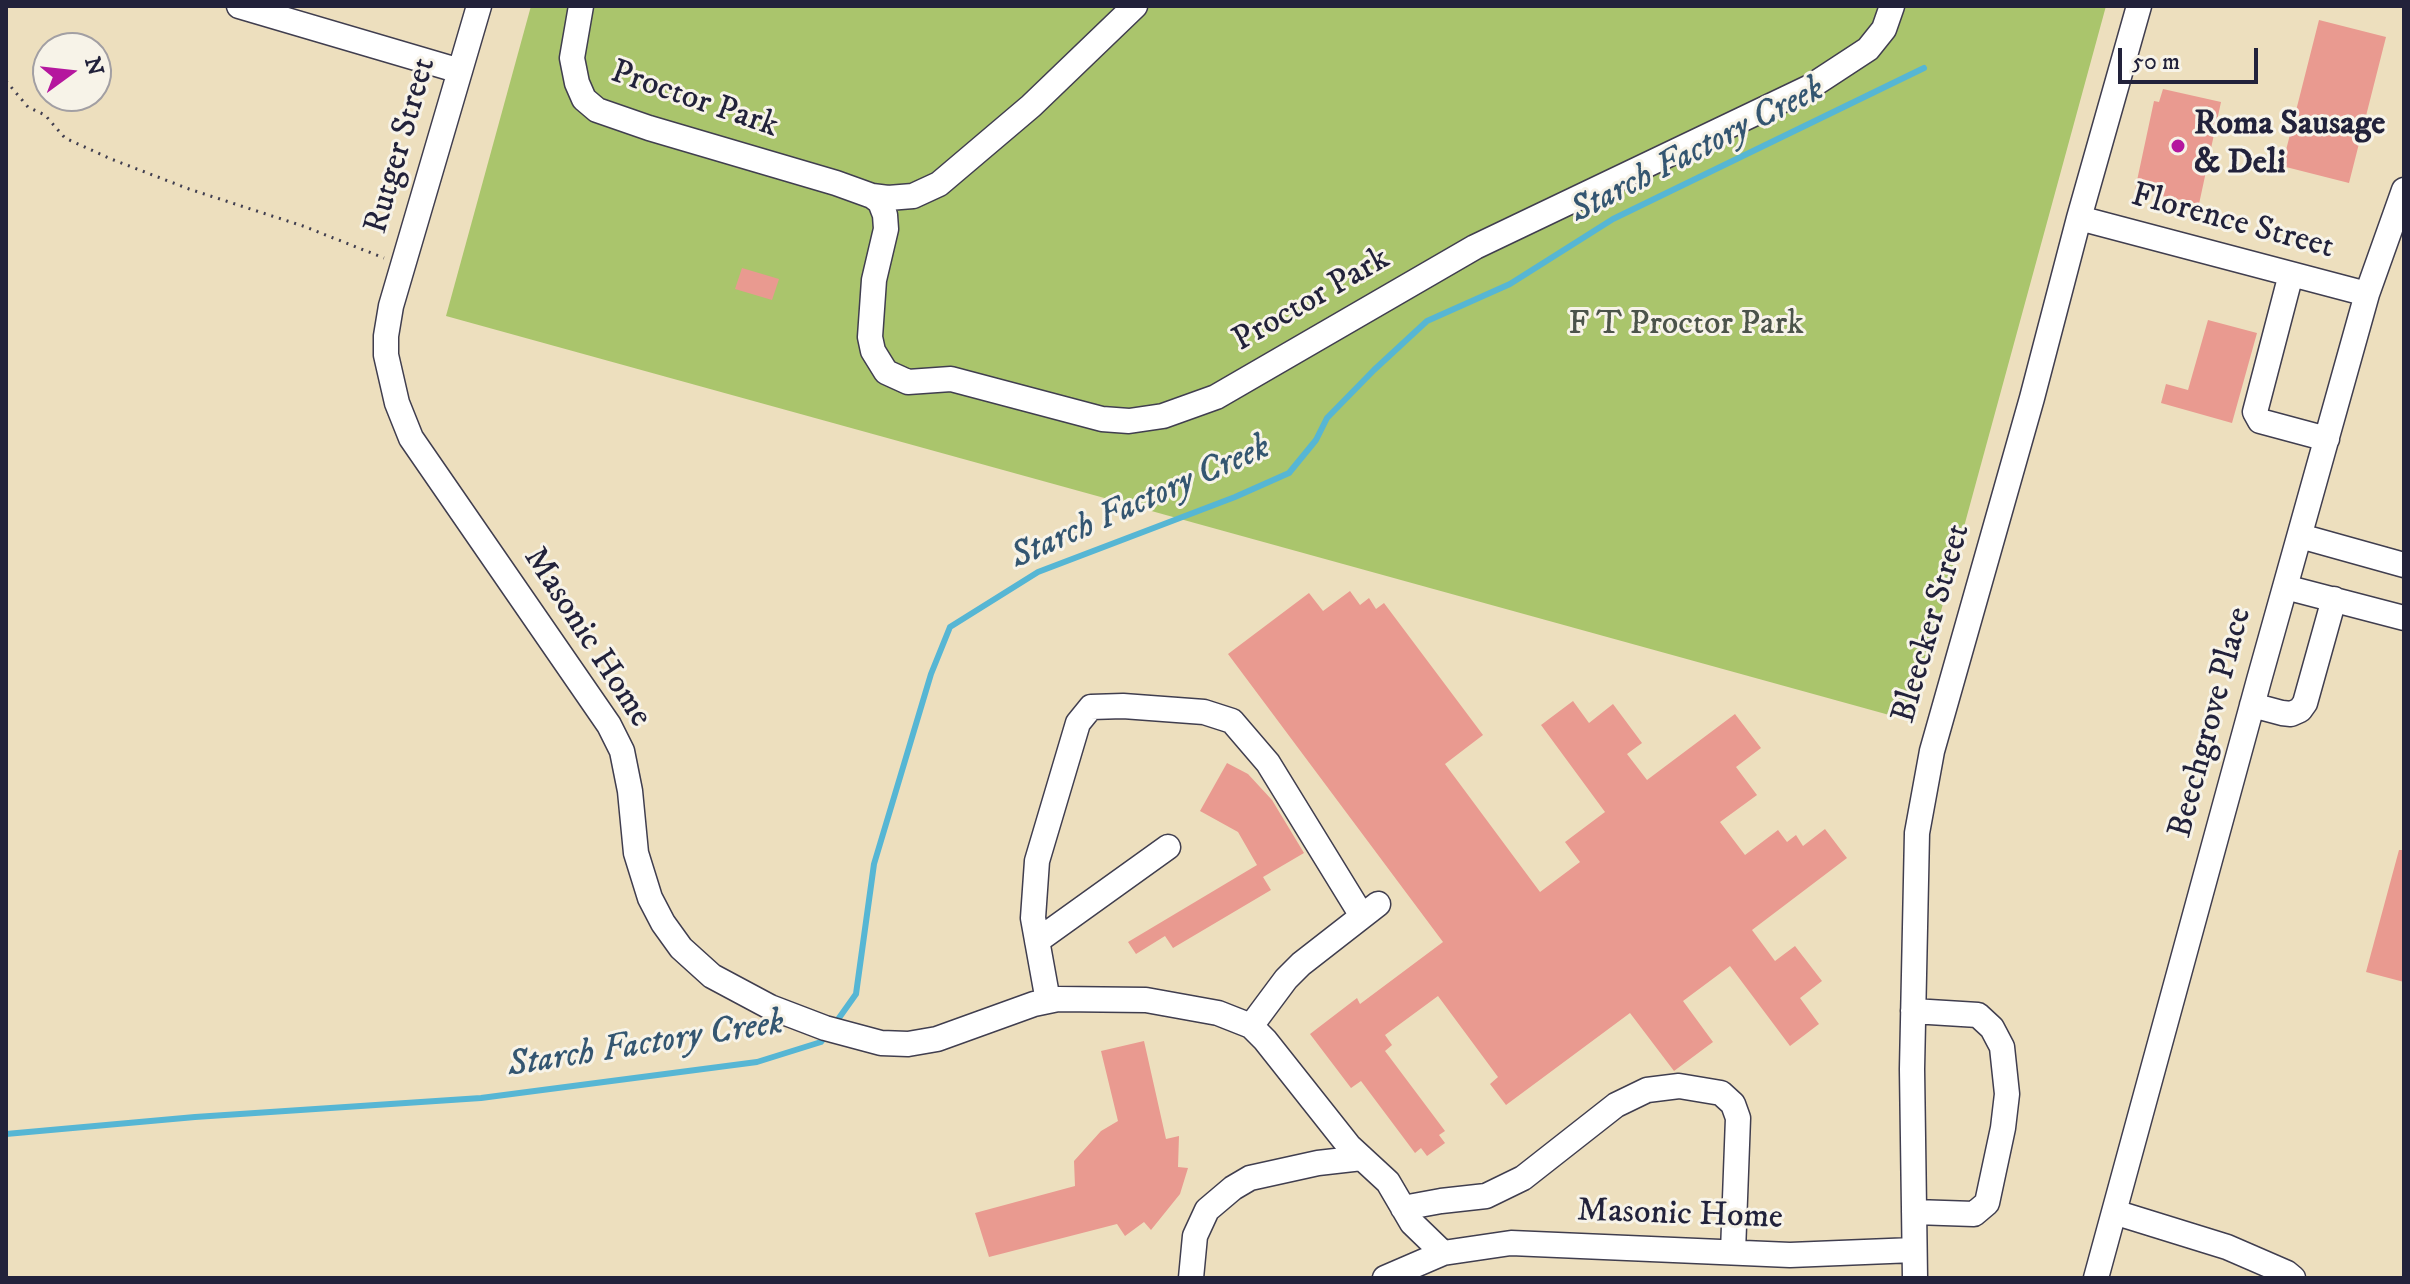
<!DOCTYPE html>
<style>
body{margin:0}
#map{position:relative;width:2410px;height:1284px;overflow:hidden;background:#eddfbe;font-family:"IM FELL DW Pica",serif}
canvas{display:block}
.frame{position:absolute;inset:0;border:8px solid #22223b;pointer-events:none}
.north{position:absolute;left:32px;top:32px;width:80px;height:80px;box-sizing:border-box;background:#f7f3e8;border:2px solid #a29fa3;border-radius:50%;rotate:75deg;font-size:22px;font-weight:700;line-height:32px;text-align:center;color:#22223b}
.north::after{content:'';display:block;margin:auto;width:28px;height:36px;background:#b5179e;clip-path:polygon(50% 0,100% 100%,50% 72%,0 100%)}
.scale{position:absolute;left:2118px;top:48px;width:140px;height:36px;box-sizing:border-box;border:4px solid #22223b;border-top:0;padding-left:10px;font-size:24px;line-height:28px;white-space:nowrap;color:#22223b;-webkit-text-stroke:6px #f7f3e8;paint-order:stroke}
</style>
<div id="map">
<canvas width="2410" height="1284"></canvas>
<div class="frame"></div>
<div class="north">N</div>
<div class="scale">50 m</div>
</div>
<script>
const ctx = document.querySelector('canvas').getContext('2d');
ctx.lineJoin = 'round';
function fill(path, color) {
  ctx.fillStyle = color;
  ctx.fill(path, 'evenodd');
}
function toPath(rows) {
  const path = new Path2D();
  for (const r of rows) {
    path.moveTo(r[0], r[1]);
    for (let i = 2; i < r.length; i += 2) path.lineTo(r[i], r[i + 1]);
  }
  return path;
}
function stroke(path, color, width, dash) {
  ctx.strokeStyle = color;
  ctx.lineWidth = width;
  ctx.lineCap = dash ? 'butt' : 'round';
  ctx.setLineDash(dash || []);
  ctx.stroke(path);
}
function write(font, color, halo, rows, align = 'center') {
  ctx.font = font + ' "IM FELL DW Pica",serif';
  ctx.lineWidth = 6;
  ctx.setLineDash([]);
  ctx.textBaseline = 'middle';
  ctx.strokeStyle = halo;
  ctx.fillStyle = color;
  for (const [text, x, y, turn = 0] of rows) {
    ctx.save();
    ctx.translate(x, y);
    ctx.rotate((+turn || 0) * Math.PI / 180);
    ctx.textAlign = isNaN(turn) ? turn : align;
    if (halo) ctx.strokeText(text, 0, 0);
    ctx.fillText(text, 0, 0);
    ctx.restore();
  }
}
const green = toPath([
 [531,6,2106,6,1911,721,446,316]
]);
const stream = toPath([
 [834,1025,856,994,874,864,931,674,950,627,1038,572,1235,497,1289,473,1316,440,1327,418,1374,370,1427,321,1510,284,1613,219,1924,68],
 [6,1134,195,1117,481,1098,757,1062,821,1042,827,1034]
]);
const building = toPath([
 [2319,20,2386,37,2349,183,2282,166],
 [2163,89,2221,102,2199,204,2135,190,2154,101,2159,102],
 [742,268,779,279,772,300,735,289],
 [2208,320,2257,333,2232,423,2161,403,2166,384,2188,390],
 [1350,591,1360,605,1369,598,1376,609,1384,603,1483,735,1445,764,1540,892,1580,862,1565,842,1605,812,1541,725,1573,701,1589,723,1613,704,1642,743,1627,754,1647,780,1735,714,1761,748,1736,767,1757,795,1720,822,1745,855,1778,830,1787,842,1796,835,1803,846,1825,829,1847,858,1752,930,1775,961,1795,946,1822,981,1800,998,1819,1024,1790,1046,1730,966,1683,1001,1713,1042,1674,1071,1630,1013,1506,1105,1490,1084,1498,1077,1438,996,1385,1035,1392,1045,1385,1051,1445,1131,1439,1135,1445,1143,1427,1156,1421,1148,1415,1153,1361,1081,1351,1088,1310,1034,1357,998,1360,1004,1443,942,1228,654,1309,593,1323,611],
 [1227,763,1248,774,1272,800,1304,853,1263,877,1271,890,1173,948,1165,936,1136,954,1128,942,1257,865,1238,832,1200,811],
 [2399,850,2404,850,2404,982,2366,972],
 [1144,1041,1166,1139,1179,1136,1178,1167,1188,1168,1180,1194,1151,1230,1144,1222,1125,1236,1117,1224,989,1257,975,1213,1075,1186,1074,1161,1101,1131,1118,1121,1101,1051]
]);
const path = toPath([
 [6,81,28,107,45,115,65,138,111,159,189,189,303,226,384,258]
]);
const minor = toPath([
 [239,6,460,71],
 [479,6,391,306,386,336,386,355,397,403,411,438,609,725,622,751,630,791,636,853,650,898,663,923,681,948,712,976,770,1007,825,1028,881,1043,908,1044,937,1039,1034,1004,1058,999,1146,1000,1218,1013,1251,1026,1265,1040,1349,1146,1388,1182,1412,1223,1443,1253],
 [581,6,572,58,577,83,584,99,597,110,649,128,836,183,872,196,880,202,885,215,886,229,874,280,870,337,873,351,886,372,908,382,951,379,1102,419,1129,421,1163,416,1216,397,1475,247,1810,87,1868,49,1884,29,1892,6],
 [872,196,888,198,913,196,939,184,1031,106,1135,6],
 [2079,218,2367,294],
 [2291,274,2255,412,2260,421,2327,439],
 [2300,536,2404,565],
 [2285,587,2404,618],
 [2252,705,2282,713,2291,714,2300,710,2305,703,2334,599],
 [1037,941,1168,847],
 [1048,1001,1033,918,1037,861,1078,723,1091,707,1123,706,1204,712,1232,721,1268,763,1362,916],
 [1913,1011,1978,1015,1992,1028,2002,1047,2007,1094,2003,1128,1987,1203,1974,1214,1914,1212],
 [1251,1026,1286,979,1301,964,1378,904],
 [1403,1208,1441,1201,1486,1196,1523,1178,1616,1105,1647,1090,1679,1086,1721,1093,1733,1104,1738,1118,1733,1252],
 [2114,1212,2227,1247,2287,1273,2293,1278],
 [1191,1278,1195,1236,1207,1210,1233,1188,1250,1178,1318,1163,1362,1158],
 [1385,1278,1443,1253,1511,1243,1790,1255,1914,1250],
 [1915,1278,1912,1069,1917,833,1932,751,2032,398,2079,218,2139,6],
 [2096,1278,2259,680,2367,294,2404,190]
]);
const markers = [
 [2178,146,8,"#b5179e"]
];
const streetNames = [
 ["Proctor Park",694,101,19],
 ["Rutger Street",402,146,-74],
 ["Florence Street",2232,223,15],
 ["Proctor Park",1312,301,-30],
 ["Bleecker Street",1933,624,-74],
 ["Masonic Home",586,638,57],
 ["Beechgrove Place",2212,723,-75],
 ["Masonic Home",1680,1216,2]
];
const poiNames = [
 ["Roma Sausage",2194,126],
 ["& Deli",2194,165]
];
const parkNames = [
 ["F T Proctor Park",1686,326]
];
const waterNames = [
 ["Starch Factory Creek",1698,152,-27],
 ["Starch Factory Creek",1141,504,-24],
 ["Starch Factory Creek",646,1046,-9]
];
fill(green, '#aac56c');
stroke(stream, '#56b6d4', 6);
fill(building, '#e99a90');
stroke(minor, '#403e4f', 27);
stroke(path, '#403e4f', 3, [2, 6]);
stroke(minor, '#fff', 24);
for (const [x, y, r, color] of markers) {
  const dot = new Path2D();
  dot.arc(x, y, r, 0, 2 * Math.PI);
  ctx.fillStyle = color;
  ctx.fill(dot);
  stroke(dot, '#f7f3e8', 3);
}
write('34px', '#22223b', '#f7f3e8', streetNames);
write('bold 34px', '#22223b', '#f7f3e8', poiNames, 'left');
write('34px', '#4b534a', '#f7f3e8', parkNames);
write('italic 36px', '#345671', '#f7f3e8', waterNames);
</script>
